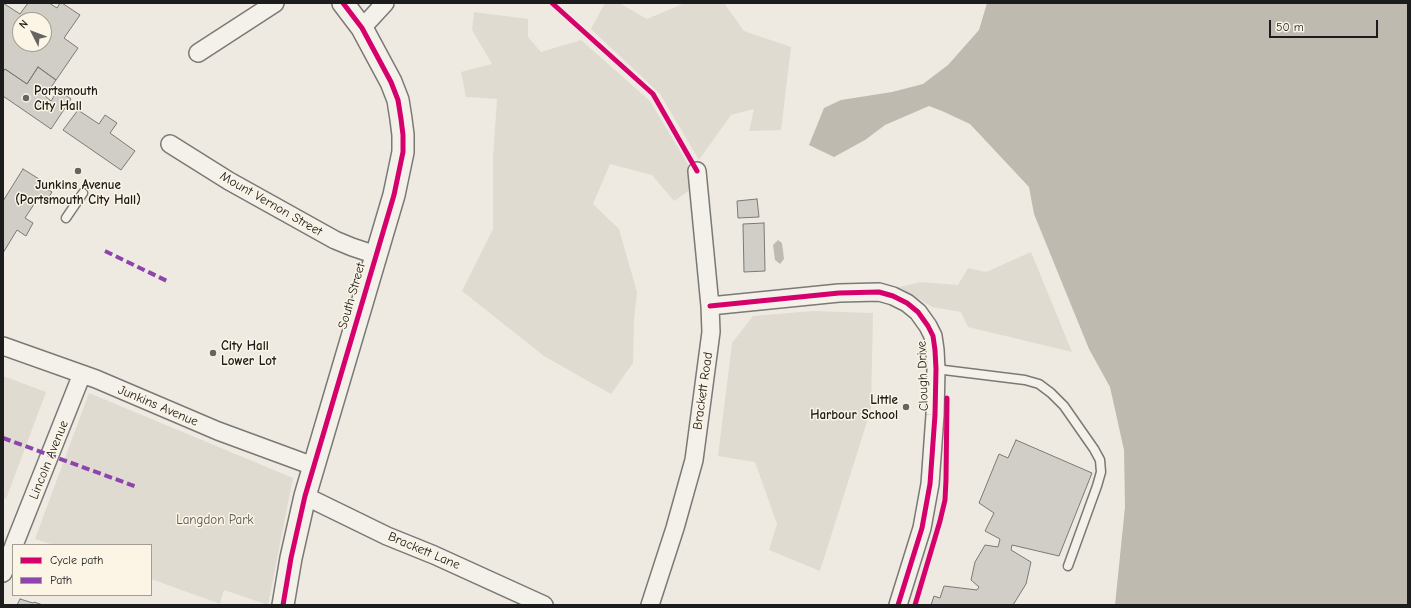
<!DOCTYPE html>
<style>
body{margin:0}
#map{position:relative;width:1411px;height:608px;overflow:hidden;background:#eeeae2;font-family:"Comic Neue",sans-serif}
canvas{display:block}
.frame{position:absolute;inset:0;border:4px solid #1c1c1c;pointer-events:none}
.legend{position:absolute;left:12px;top:544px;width:140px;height:52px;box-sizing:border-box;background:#fcf5e5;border:1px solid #a29e95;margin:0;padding:5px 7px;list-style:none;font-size:12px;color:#1c1c1c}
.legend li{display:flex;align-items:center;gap:8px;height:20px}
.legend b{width:20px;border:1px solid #a29e95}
.north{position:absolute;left:12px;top:12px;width:40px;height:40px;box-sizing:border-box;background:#fcf5e5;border:1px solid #a29e95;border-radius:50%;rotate:312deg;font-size:11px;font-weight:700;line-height:16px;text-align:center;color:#1c1c1c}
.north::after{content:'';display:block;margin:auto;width:14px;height:18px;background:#666461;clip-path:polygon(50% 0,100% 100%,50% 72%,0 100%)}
.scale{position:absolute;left:1269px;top:20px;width:109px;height:18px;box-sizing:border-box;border:2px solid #1c1c1c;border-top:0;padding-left:5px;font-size:12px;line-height:14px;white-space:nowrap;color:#1c1c1c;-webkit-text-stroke:3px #fcf5e5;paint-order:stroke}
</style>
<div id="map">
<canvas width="1411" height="608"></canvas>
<div class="frame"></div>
<ul class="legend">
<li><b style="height:5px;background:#d6006c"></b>Cycle path</li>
<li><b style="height:5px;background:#8e44ad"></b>Path</li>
</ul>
<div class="north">N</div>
<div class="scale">50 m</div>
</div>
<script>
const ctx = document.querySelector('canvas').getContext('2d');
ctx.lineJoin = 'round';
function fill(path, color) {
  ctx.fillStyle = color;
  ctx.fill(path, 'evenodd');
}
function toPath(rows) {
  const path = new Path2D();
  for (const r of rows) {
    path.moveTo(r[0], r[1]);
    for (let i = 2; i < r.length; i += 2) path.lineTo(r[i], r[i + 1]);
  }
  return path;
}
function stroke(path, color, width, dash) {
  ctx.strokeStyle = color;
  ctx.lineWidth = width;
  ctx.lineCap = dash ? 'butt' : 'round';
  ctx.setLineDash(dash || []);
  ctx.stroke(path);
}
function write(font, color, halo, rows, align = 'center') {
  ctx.font = font + ' "Comic Neue",sans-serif';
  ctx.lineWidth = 3;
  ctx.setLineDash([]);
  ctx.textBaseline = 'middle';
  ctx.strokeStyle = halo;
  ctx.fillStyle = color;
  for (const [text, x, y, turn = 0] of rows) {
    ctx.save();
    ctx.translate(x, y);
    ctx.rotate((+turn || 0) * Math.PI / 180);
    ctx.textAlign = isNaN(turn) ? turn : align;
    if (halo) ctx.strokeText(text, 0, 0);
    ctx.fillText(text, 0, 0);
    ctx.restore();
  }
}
const green = toPath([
 [605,3,619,3,647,19,685,3,724,3,744,31,791,47,781,130,749,131,754,109,731,115,699,160,660,94,591,29],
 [474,12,528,19,528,37,541,52,581,40,650,101,692,171,690,190,674,201,652,175,610,164,593,204,619,229,637,292,634,320,633,363,611,394,544,356,462,291,493,229,493,158,497,99,466,97,461,72,492,64,472,30],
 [1031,252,1072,352,968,327,961,312,932,307,899,287,921,282,958,285,968,268,986,272],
 [813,311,873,313,871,409,820,571,769,550,777,524,755,462,718,456,732,343,753,316],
 [3,376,46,392,6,499,3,498],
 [89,393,293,478,268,605,224,590,220,604,151,579,151,545,54,545,35,539]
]);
const water = toPath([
 [987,3,1408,3,1408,605,1115,605,1125,507,1124,450,1110,387,1089,349,1034,214,1029,187,970,124,942,111,929,106,885,125,865,140,834,157,809,145,824,108,841,100,892,92,923,84,948,65,979,30],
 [778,240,782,243,784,259,780,264,775,260,773,245]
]);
const building = toPath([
 [3,3,20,14,28,3,49,3,57,8,60,3,62,3,80,15,64,38,78,48,56,80,38,67,27,84,5,69,3,71,3,3],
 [20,20,44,20,44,44,20,44,20,20],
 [38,67,56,80,45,96,51,101,58,90,71,99,51,129,3,96,3,72,5,69,27,84,38,67],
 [78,110,99,124,105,115,117,123,110,133,135,151,121,170,63,130,78,110],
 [23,169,47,184,45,188,52,192,45,203,38,198,25,218,33,223,26,236,17,230,3,253,3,201,23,169],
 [757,199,759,217,738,218,737,201,757,199],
 [764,223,765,271,744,272,743,224,764,223],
 [1016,440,1092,473,1059,556,1012,545,1011,550,1031,562,1026,584,1013,605,931,605,934,596,940,598,944,586,977,590,979,587,971,580,975,562,985,545,998,547,1000,539,985,531,994,513,979,503,999,454,1008,458,1016,440],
 [20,599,33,603,34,602,43,605,17,605,20,599]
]);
const service = toPath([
 [66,218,83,193],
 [936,369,1025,380,1039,384,1051,393,1064,406,1094,449,1100,460,1101,472,1097,486,1068,566]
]);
const minor = toPath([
 [362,28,385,3],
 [198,53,275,3],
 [170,144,229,181,335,240,352,247,376,255],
 [710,306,839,293,879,292,893,296,907,303,918,312,928,326,933,336,935,350,936,369,935,415,930,484,922,528,898,605],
 [3,346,96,379,218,431,313,466],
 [305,496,387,536,434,555,544,605],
 [14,545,82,374],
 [3,573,13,548],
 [650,605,675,528,694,460,711,332,710,306,697,171]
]);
const tertiary = toPath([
 [283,605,291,558,305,496,394,195,403,152,403,135,401,119,398,100,391,82,362,28,343,3]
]);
const quiet = toPath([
 [105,251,169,282],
 [3,438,137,487]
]);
const cycleway = toPath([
 [552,3,653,94,697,171],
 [710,306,839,293,879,292,893,296,907,303,918,312,928,326,933,336,935,350,936,369,935,415,930,484,922,528,898,605],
 [283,605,291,558,305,496,394,195,403,152,403,135,401,119,398,100,391,82,362,28,343,3],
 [915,605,940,521,945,500,946,480,947,398]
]);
const markers = [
 [26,98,4,"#666461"],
 [78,171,4,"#666461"],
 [213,353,4,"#666461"],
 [906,407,4,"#666461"]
];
const poiNames = [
 ["Portsmouth",34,91],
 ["City Hall",34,106],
 ["Junkins Avenue",78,185,"center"],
 ["(Portsmouth City Hall)",78,200,"center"],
 ["City Hall",221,346],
 ["Lower Lot",221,361],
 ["Little",898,400,"right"],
 ["Harbour School",898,415,"right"]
];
const streetNames = [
 ["Mount Vernon Street",271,204,30],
 ["South Street",352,296,-74],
 ["Clough Drive",923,376,-92],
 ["Brackett Road",703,391,-82],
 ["Junkins Avenue",158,406,23],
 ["Lincoln Avenue",49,460,-68],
 ["Brackett Lane",424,551,23]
];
const parkNames = [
 ["Langdon Park",215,520]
];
fill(green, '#dfdbd0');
fill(water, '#bebab0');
fill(building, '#d1cec8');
stroke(building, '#7a7975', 1);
stroke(service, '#7a7975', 11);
stroke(minor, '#7a7975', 20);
stroke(tertiary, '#7a7975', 24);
stroke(service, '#f4f1ea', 8);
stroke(minor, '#f4f1ea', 17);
stroke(tertiary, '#f4f1ea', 21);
stroke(quiet, '#8e44ad', 4, [8, 4]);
stroke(cycleway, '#d6006c', 5);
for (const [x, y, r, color] of markers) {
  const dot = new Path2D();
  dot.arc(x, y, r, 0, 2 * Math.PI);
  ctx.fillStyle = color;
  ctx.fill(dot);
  stroke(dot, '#fcf5e5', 1.5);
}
write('bold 13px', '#1c1c1c', '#fcf5e5', poiNames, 'left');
write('13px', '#1c1c1c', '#fcf5e5', streetNames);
write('13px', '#53514e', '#fcf5e5', parkNames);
</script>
